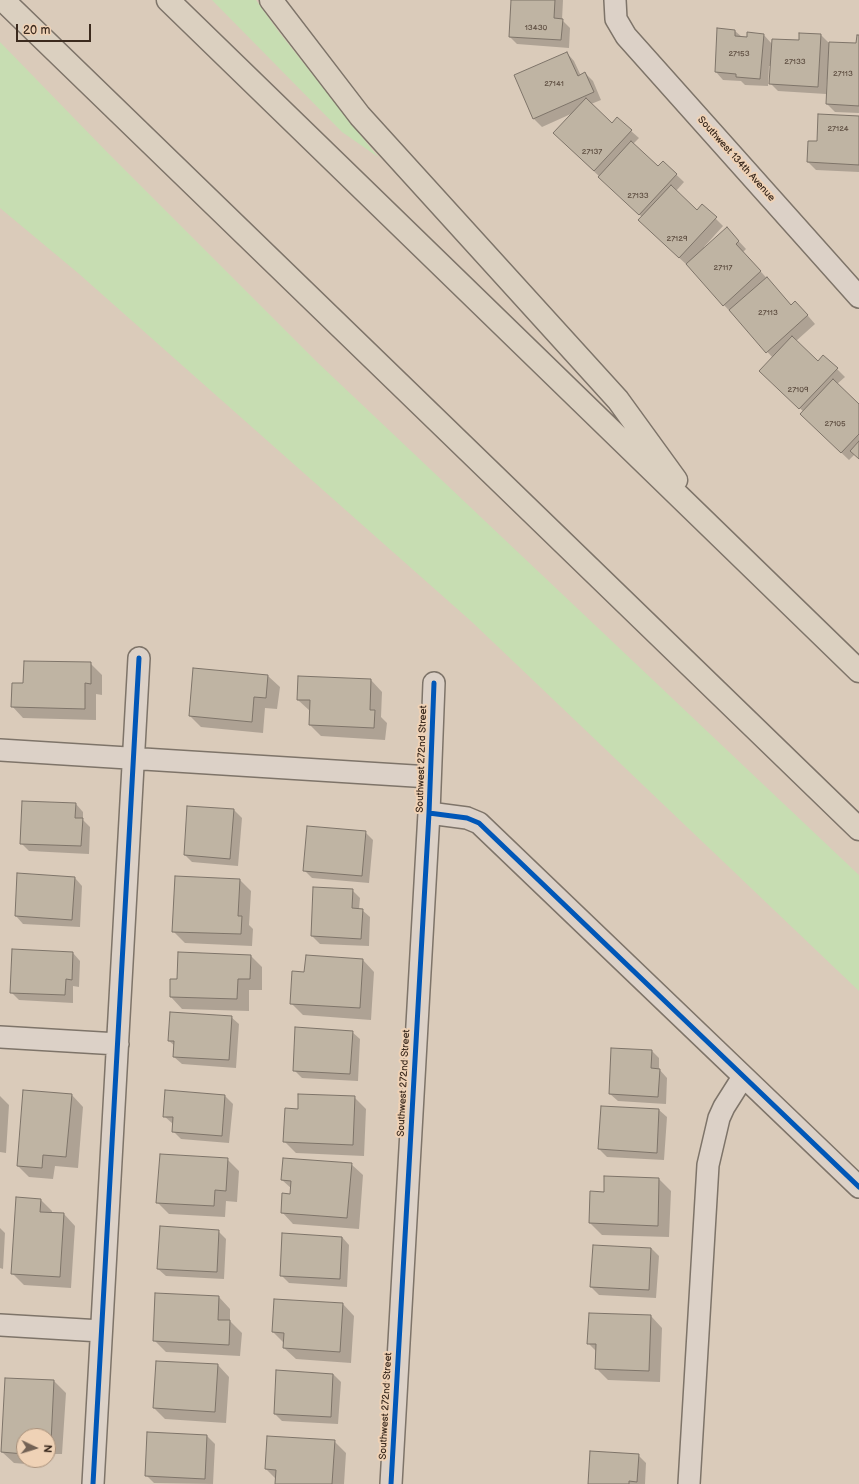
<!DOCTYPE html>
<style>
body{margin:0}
#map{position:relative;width:859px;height:1484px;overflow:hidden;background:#dacbba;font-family:"Balsamiq Sans",sans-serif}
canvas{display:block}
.north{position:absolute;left:16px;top:1428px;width:40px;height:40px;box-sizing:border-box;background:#efd2b6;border:1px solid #a78f79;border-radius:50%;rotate:94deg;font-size:11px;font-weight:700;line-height:16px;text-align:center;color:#3b2a1e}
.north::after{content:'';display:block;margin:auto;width:14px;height:18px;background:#736255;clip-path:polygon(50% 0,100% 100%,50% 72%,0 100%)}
.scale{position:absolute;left:16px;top:24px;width:75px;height:18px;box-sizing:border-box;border:2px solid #3b2a1e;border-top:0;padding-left:5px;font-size:12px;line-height:14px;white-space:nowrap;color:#3b2a1e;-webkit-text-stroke:3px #efd2b6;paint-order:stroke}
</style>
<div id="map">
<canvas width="859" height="1484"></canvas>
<div class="north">N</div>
<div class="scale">20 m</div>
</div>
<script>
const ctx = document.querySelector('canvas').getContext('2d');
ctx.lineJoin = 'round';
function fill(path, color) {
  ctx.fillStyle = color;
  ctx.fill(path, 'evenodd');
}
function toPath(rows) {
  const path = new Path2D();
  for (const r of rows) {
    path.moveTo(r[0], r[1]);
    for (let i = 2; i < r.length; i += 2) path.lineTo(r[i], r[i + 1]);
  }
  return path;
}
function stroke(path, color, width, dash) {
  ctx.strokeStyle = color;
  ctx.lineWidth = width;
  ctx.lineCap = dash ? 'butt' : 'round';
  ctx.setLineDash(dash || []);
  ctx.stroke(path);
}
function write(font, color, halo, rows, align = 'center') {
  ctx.font = font + ' "Balsamiq Sans",sans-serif';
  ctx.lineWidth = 4;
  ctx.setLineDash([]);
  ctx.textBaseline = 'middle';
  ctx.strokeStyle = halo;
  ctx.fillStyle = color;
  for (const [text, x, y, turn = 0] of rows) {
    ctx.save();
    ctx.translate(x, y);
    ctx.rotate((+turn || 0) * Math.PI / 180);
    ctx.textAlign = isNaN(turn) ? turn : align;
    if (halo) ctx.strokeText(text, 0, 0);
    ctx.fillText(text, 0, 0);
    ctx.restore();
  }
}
const green = toPath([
 [212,0,256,0,279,32,378,157,342,132],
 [0,42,107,152,317,362,859,875,859,991,472,622,78,273,0,208]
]);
const shadow = toPath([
 [512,0,563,0,562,20,570,28,569,48,517,44,510,37],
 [718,29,735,31,742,37,748,38,763,34,772,44,800,41,821,35,830,44,857,44,859,36,859,113,835,112,827,104,829,79,827,79,826,94,778,91,770,83,771,66,769,66,768,86,745,85,741,81,723,80,716,72],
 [567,53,574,61,581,76,585,73,593,81,601,100,591,104,612,124,631,131,639,138,633,144,658,168,663,162,684,182,676,191,697,211,702,205,723,226,704,247,705,248,734,236,746,249,743,252,792,306,803,310,815,324,796,341,818,362,837,369,845,377,837,384,859,405,859,458,855,454,849,460,809,422,804,412,768,379,773,358,687,265,647,228,642,217,562,141,573,113,542,127,534,119,515,75],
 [859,117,859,172,816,170,808,162,818,142],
 [90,663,102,675,102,695,96,694,96,720,23,718,12,706,24,684],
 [194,669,268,676,280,687,277,709,265,708,263,733,201,727,190,716],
 [371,680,382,692,381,717,387,723,385,740,321,736,310,725,310,711,298,700],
 [76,804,83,812,83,820,90,827,89,854,29,851,21,843],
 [188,807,234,810,242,818,238,866,192,862,185,855],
 [365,832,373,840,369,883,312,878,304,870],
 [75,878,82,886,80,927,23,924,16,916],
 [240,880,251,891,249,925,253,929,252,946,185,943,173,931],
 [352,890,360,898,359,909,362,910,370,917,369,946,320,944,312,936],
 [73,953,80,961,79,987,73,986,73,1003,19,1000,11,992],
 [251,956,262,967,262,990,249,990,249,1011,182,1009,171,997,178,980],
 [363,960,374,972,371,1020,303,1015,292,1004,305,973],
 [231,1017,239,1024,236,1068,182,1064,174,1057,175,1046,169,1041],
 [352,1032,360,1039,358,1081,302,1078,294,1070],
 [652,1051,659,1058,659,1069,667,1078,666,1104,618,1101,610,1094],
 [72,1095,83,1107,78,1168,55,1166,53,1179,29,1177,18,1166],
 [0,1096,9,1105,6,1153,0,1152],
 [225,1096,233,1104,229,1143,181,1139,173,1131,173,1124,164,1116],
 [354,1097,366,1109,364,1156,296,1153,284,1141,299,1110],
 [659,1110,667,1117,664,1160,607,1157,599,1149],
 [227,1159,239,1171,237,1202,226,1201,225,1217,169,1214,157,1202],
 [351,1164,363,1175,359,1229,293,1224,282,1212,291,1195,292,1189,282,1180],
 [659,1179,671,1191,669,1237,602,1235,590,1223,591,1192,605,1193],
 [41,1200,52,1211,52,1213,64,1214,75,1226,71,1288,24,1285,12,1273],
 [0,1228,5,1233,3,1269,0,1268],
 [218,1231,226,1239,224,1279,166,1276,158,1269],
 [342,1237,349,1245,347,1287,289,1283,281,1275],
 [651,1248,659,1256,656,1298,599,1295,591,1287],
 [219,1297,230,1309,230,1321,242,1333,240,1356,166,1352,154,1340],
 [343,1304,354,1316,351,1363,296,1359,284,1348,284,1343,273,1332],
 [651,1316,662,1328,660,1382,608,1380,596,1368,597,1352,588,1343],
 [218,1365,229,1377,226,1423,165,1419,154,1408],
 [333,1374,341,1382,338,1424,282,1421,275,1414],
 [6,1379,54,1381,66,1393,62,1454,48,1454,48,1436,24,1436,24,1460,38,1460,38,1465,14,1463,2,1452],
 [207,1436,215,1444,213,1484,154,1483,146,1475],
 [334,1441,346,1453,344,1484,276,1484,276,1479,266,1469],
 [638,1455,646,1463,645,1484,589,1484]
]);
const building = toPath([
 [511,0,555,0,554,18,563,19,561,40,509,37,511,0],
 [717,28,735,30,735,36,747,37,747,32,764,34,760,79,736,77,736,74,715,72,717,28],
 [799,33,821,34,818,87,769,84,772,39,799,40,799,33],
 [857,35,859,35,859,106,826,104,829,42,856,43,857,35],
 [567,52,578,76,585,72,594,92,533,119,514,75,567,52],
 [586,98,612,123,617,117,632,130,594,171,553,133,586,98],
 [818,114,859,116,859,165,807,162,808,141,817,141,818,114],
 [631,141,658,166,663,161,677,174,639,215,598,177,631,141],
 [671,185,697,210,702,204,717,217,679,258,638,220,671,185],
 [727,227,739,241,736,244,761,271,723,306,686,264,727,227],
 [767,277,791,305,795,301,808,315,766,353,729,310,767,277],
 [792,336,818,361,823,355,838,368,799,409,759,371,792,336],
 [833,379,859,404,859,434,841,453,800,414,833,379],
 [859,441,859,459,850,451,859,441],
 [24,661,91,662,91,684,85,683,85,709,11,707,12,683,23,683,24,661],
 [193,668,268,675,266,698,254,697,252,722,189,716,193,668],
 [298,676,371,679,370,710,375,710,374,728,309,725,310,700,297,700,298,676],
 [22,801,76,803,75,818,83,818,81,846,20,844,22,801],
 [187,806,234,809,230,859,184,855,187,806],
 [307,826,366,831,362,876,303,871,307,826],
 [17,873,75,877,72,920,15,916,17,873],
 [175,876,240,879,238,916,242,916,241,934,172,932,175,876],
 [313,887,353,889,352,908,363,909,361,939,311,936,313,887],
 [12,949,73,952,72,980,66,979,65,995,10,993,12,949],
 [178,952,251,955,250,979,238,979,237,999,170,997,170,979,177,979,178,952],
 [306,955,363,959,360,1008,290,1004,292,971,304,972,306,955],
 [170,1012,232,1016,229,1060,173,1057,174,1041,168,1041,170,1012],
 [295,1027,353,1031,350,1074,293,1071,295,1027],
 [611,1048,652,1050,651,1068,660,1069,658,1097,609,1094,611,1048],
 [23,1090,72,1094,66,1157,43,1155,42,1168,17,1166,23,1090],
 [165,1090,225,1095,222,1136,172,1132,173,1117,163,1117,165,1090],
 [298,1094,355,1096,353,1145,283,1142,285,1108,298,1109,298,1094],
 [601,1106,659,1109,657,1153,598,1149,601,1106],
 [160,1154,228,1158,226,1191,215,1190,214,1206,156,1203,160,1154],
 [283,1158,352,1163,347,1218,281,1213,282,1193,290,1194,291,1181,281,1180,283,1158],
 [604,1176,659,1178,658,1226,589,1223,590,1191,604,1192,604,1176],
 [16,1197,41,1199,40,1212,64,1213,60,1277,11,1274,16,1197],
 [160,1226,219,1230,217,1272,157,1269,160,1226],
 [282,1233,342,1237,340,1279,280,1276,282,1233],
 [593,1245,651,1248,649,1290,590,1287,593,1245],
 [155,1293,219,1296,218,1320,230,1320,229,1345,153,1341,155,1293],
 [274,1299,343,1303,340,1352,283,1348,284,1333,272,1332,274,1299],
 [589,1313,651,1315,649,1371,595,1369,596,1344,587,1344,589,1313],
 [156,1361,218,1364,215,1412,153,1408,156,1361],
 [276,1370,333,1374,331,1417,274,1414,276,1370],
 [5,1378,54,1380,51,1443,48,1443,48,1436,24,1436,24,1454,1,1452,5,1378],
 [147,1432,207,1435,205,1479,145,1476,147,1432],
 [267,1436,335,1440,332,1484,275,1484,276,1470,265,1469,267,1436],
 [590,1451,639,1454,637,1482,629,1481,629,1484,588,1484,590,1451]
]);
const minor = toPath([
 [615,0,616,19,626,36,859,297],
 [0,750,430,777],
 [429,813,467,818,479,823,859,1187],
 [0,1037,118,1044],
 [0,1325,101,1331],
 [93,1484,139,658],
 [391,1484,429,813,434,683],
 [689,1484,708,1165,719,1118,724,1107,743,1077]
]);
const motorway = toPath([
 [3,0,859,829],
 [168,0,859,671],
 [271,0,360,116,618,400,676,480]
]);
const cycleway = toPath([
 [429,813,467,818,479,823,859,1187],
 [93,1484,139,658],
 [391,1484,429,813,434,683]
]);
const numberNames = [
 ["13430",536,28],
 ["27153",739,54],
 ["27133",795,62],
 ["27113",843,74],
 ["27141",554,84],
 ["27124",838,129],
 ["27137",592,152],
 ["27133",638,196],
 ["27129",677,239],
 ["27117",723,268],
 ["27113",768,313],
 ["27109",798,390],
 ["27105",835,424]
];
const streetNames = [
 ["Southwest 134th Avenue",736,159,48],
 ["Southwest 272nd Street",422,759,-88],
 ["Southwest 272nd Street",404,1083,-87],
 ["Southwest 272nd Street",386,1406,-87]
];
fill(green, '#c7ddb2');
fill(shadow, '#0003');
fill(building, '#bfb4a3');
stroke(building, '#7e7469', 1);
stroke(minor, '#7e7469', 24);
stroke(motorway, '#7e7469', 25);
stroke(minor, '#dcd1c7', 21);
stroke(motorway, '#dbd0c0', 22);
stroke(cycleway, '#0057b8', 5);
write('8px', '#5d4d40', null, numberNames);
write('10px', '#3b2a1e', '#efd2b6', streetNames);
</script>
